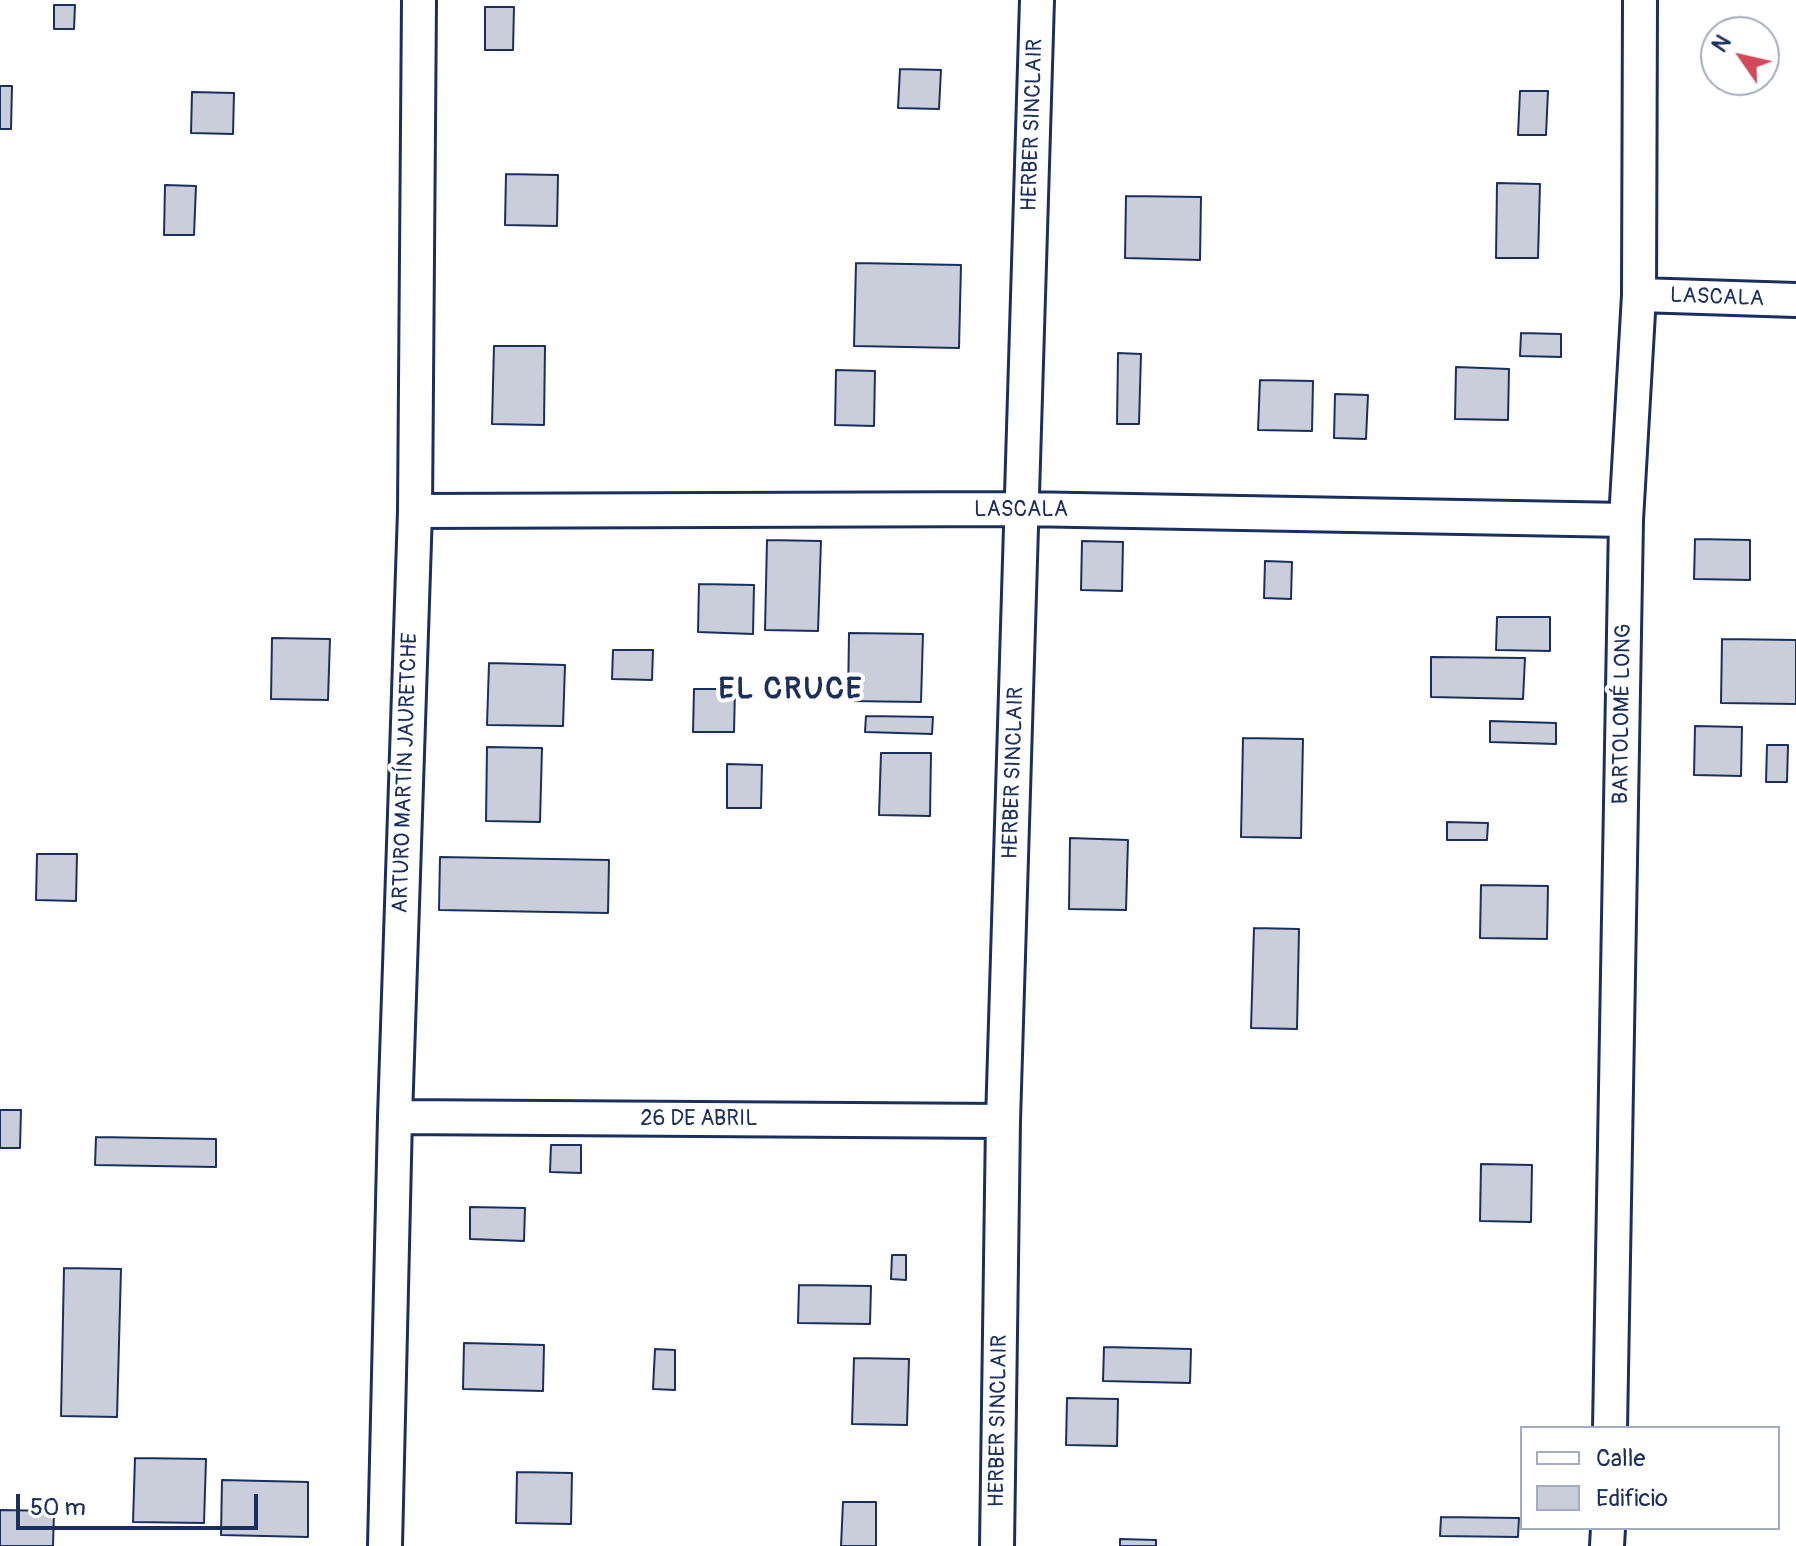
<!DOCTYPE html>
<meta charset="utf-8">
<style>
body{margin:0}
#map{position:relative;width:1796px;height:1546px;overflow:hidden;background:#fff;font-family:Pangolin,sans-serif}
canvas{display:block}
.legend{position:absolute;left:1520px;top:1426px;width:260px;height:104px;box-sizing:border-box;background:#fff;border:2px solid #a4acbf;margin:0;padding:10px 14px;list-style:none;font-size:24px;color:#1b2f5e}
.legend li{display:flex;align-items:center;gap:16px;height:40px}
.legend b{width:40px;border:2px solid #a4acbf}
.north{position:absolute;left:1700px;top:16px;width:80px;height:80px;box-sizing:border-box;background:#fff;border:2px solid #a4acbf;border-radius:50%;rotate:304deg;font-size:22px;font-weight:700;line-height:32px;text-align:center;color:#1b2f5e}
.north::after{content:'';display:block;margin:auto;width:28px;height:36px;background:#d1495b;clip-path:polygon(50% 0,100% 100%,50% 72%,0 100%)}
.scale{position:absolute;left:16px;top:1494px;width:242px;height:36px;box-sizing:border-box;border:4px solid #1b2f5e;border-top:0;padding-left:10px;font-size:24px;line-height:28px;white-space:nowrap;color:#1b2f5e;-webkit-text-stroke:6px #fff;paint-order:stroke}
</style>
<div id="map">
<canvas width="1796" height="1546"></canvas>
<ul class="legend">
<li><b style="height:10px;background:#fff"></b>Calle</li>
<li><b style="height:22px;background:#caceda"></b>Edificio</li>
</ul>
<div class="north">N</div>
<div class="scale">50 m</div>
</div>
<script>
const ctx = document.querySelector('canvas').getContext('2d');
ctx.lineJoin = 'round';
function fill(path, color) {
  ctx.fillStyle = color;
  ctx.fill(path, 'evenodd');
}
function toPath(rows) {
  const path = new Path2D();
  for (const r of rows) {
    path.moveTo(r[0], r[1]);
    for (let i = 2; i < r.length; i += 2) path.lineTo(r[i], r[i + 1]);
  }
  return path;
}
function stroke(path, color, width, dash) {
  ctx.strokeStyle = color;
  ctx.lineWidth = width;
  ctx.lineCap = dash ? 'butt' : 'round';
  ctx.setLineDash(dash || []);
  ctx.stroke(path);
}
function write(font, color, halo, rows, align = 'center') {
  ctx.font = font + ' Pangolin,sans-serif';
  ctx.lineWidth = 8;
  ctx.setLineDash([]);
  ctx.textBaseline = 'middle';
  ctx.strokeStyle = halo;
  ctx.fillStyle = color;
  for (const [text, x, y, turn = 0] of rows) {
    ctx.save();
    ctx.translate(x, y);
    ctx.rotate((+turn || 0) * Math.PI / 180);
    ctx.textAlign = isNaN(turn) ? turn : align;
    if (halo) ctx.strokeText(text, 0, 0);
    ctx.fillText(text, 0, 0);
    ctx.restore();
  }
}
const building = toPath([
 [54,5,75,5,74,29,54,29,54,5],
 [485,7,514,7,513,50,485,50,485,7],
 [900,69,941,70,939,109,898,108,900,69],
 [0,86,12,86,11,129,0,129,0,86],
 [1520,91,1548,91,1546,135,1518,135,1520,91],
 [192,92,234,93,233,134,191,133,192,92],
 [506,174,558,175,557,226,505,225,506,174],
 [1497,183,1540,184,1538,258,1496,258,1497,183],
 [165,185,196,186,194,235,164,235,165,185],
 [1126,196,1201,197,1200,260,1125,258,1126,196],
 [856,263,961,265,959,348,854,346,856,263],
 [1521,333,1561,334,1561,357,1520,356,1521,333],
 [494,346,545,346,544,425,492,424,494,346],
 [1118,353,1141,354,1139,424,1117,424,1118,353],
 [1456,367,1509,369,1508,420,1455,419,1456,367],
 [836,370,875,371,874,426,835,425,836,370],
 [1260,380,1313,381,1312,431,1258,430,1260,380],
 [1335,394,1368,395,1366,439,1334,438,1335,394],
 [1695,539,1750,540,1750,580,1694,579,1695,539],
 [767,540,821,541,818,631,765,630,767,540],
 [1082,541,1123,542,1122,591,1081,590,1082,541],
 [1265,561,1292,562,1291,599,1264,598,1265,561],
 [699,584,754,585,753,634,698,632,699,584],
 [1497,617,1550,617,1550,651,1496,650,1497,617],
 [849,633,923,634,921,702,848,701,849,633],
 [272,638,330,639,328,700,271,699,272,638],
 [1722,639,1796,640,1796,704,1721,703,1722,639],
 [613,650,653,650,652,680,612,679,613,650],
 [1431,657,1525,658,1523,699,1431,697,1431,657],
 [489,663,565,665,563,726,487,725,489,663],
 [694,689,735,689,734,732,693,732,694,689],
 [866,716,933,717,932,734,865,732,866,716],
 [1490,721,1556,723,1556,744,1490,742,1490,721],
 [1695,726,1742,727,1741,776,1694,775,1695,726],
 [1243,738,1303,739,1301,838,1241,837,1243,738],
 [1767,745,1788,745,1787,782,1766,782,1767,745],
 [487,747,542,748,540,822,486,821,487,747],
 [881,753,931,753,930,816,879,815,881,753],
 [727,764,762,765,761,808,727,808,727,764],
 [1447,822,1488,823,1487,840,1447,840,1447,822],
 [1070,838,1128,840,1126,910,1069,909,1070,838],
 [37,854,77,854,76,901,36,900,37,854],
 [440,857,609,860,608,913,439,910,440,857],
 [1481,885,1548,886,1547,939,1480,938,1481,885],
 [1254,928,1299,929,1297,1029,1251,1028,1254,928],
 [0,1110,21,1110,20,1148,0,1148,0,1110],
 [96,1137,216,1139,216,1167,95,1165,96,1137],
 [551,1145,581,1145,581,1173,550,1172,551,1145],
 [1481,1164,1532,1165,1531,1222,1480,1221,1481,1164],
 [470,1207,525,1208,524,1241,470,1239,470,1207],
 [892,1255,906,1255,906,1280,891,1279,892,1255],
 [64,1268,121,1269,117,1417,61,1416,64,1268],
 [799,1285,871,1286,870,1324,798,1323,799,1285],
 [464,1343,544,1345,543,1391,463,1389,464,1343],
 [1104,1347,1191,1349,1190,1383,1103,1381,1104,1347],
 [655,1349,675,1350,675,1390,653,1389,655,1349],
 [854,1358,909,1359,907,1425,852,1424,854,1358],
 [1067,1398,1118,1399,1117,1446,1066,1445,1067,1398],
 [135,1458,206,1459,204,1523,133,1522,135,1458],
 [517,1472,572,1473,571,1524,516,1523,517,1472],
 [222,1480,308,1482,308,1537,221,1535,222,1480],
 [843,1502,876,1502,876,1546,841,1546,843,1502],
 [0,1510,54,1511,53,1546,0,1546,0,1510],
 [1441,1517,1519,1518,1518,1537,1440,1536,1441,1517],
 [1120,1539,1156,1540,1156,1546,1120,1546,1120,1539]
]);
const minor = toPath([
 [1639,295,1796,300],
 [415,511,1022,509,1626,520],
 [395,1117,1003,1121],
 [1610,1428,1626,520,1639,295,1640,0],
 [385,1546,395,1117,415,511,419,0],
 [997,1546,1003,1121,1037,0],
 [1607,1546,1608,1528]
]);
const streetNames = [
 ["HERBER SINCLAIR",1033,125,-88],
 ["LASCALA",1717,298,2],
 ["LASCALA",1021,510],
 ["BARTOLOMÉ LONG",1623,714,-89],
 ["ARTURO MARTÍN JAURETCHE",406,773,-88],
 ["HERBER SINCLAIR",1014,773,-88],
 ["26 DE ABRIL",699,1119],
 ["HERBER SINCLAIR",999,1421,-89]
];
const districtNames = [
 ["EL CRUCE",791,690]
];
fill(building, '#caceda');
stroke(building, '#1b2f5e', 2);
stroke(minor, '#1b2f5e', 38);
stroke(minor, '#fff', 32);
write('22px', '#1b2f5e', '#fff', streetNames);
ctx.letterSpacing = '2px';
write('bold 30px', '#1b2f5e', '#fff', districtNames);
ctx.letterSpacing = '0px';
</script>
